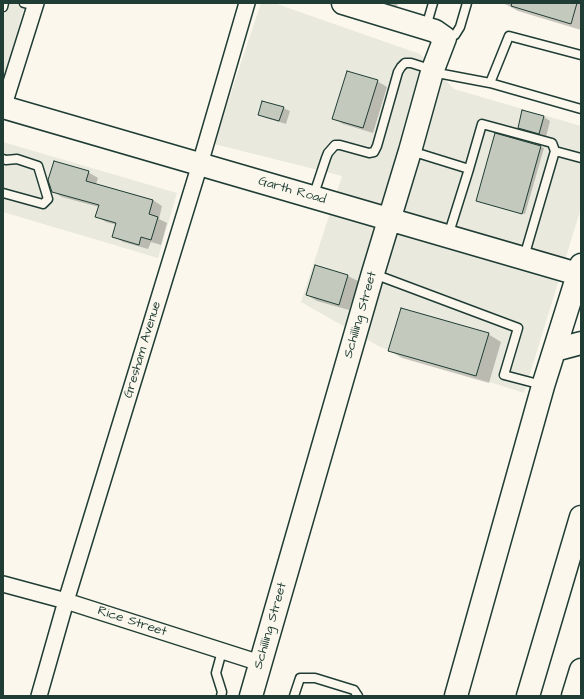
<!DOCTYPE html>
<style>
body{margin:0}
#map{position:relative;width:584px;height:699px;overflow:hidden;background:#fbf7ec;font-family:"Architects Daughter",sans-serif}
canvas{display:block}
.frame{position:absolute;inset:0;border:4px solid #1f3d34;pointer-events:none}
</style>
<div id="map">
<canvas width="584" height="699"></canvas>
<div class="frame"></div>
</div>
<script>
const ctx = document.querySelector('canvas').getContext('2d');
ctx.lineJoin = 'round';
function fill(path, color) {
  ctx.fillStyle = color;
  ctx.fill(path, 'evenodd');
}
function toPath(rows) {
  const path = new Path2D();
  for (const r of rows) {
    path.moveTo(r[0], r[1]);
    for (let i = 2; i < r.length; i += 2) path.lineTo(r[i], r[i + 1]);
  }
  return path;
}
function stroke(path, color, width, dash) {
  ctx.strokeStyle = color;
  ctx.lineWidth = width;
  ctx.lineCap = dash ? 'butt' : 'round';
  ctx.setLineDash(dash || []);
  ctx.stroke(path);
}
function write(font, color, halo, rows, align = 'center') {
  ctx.font = font + ' "Architects Daughter",sans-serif';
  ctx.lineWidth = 3;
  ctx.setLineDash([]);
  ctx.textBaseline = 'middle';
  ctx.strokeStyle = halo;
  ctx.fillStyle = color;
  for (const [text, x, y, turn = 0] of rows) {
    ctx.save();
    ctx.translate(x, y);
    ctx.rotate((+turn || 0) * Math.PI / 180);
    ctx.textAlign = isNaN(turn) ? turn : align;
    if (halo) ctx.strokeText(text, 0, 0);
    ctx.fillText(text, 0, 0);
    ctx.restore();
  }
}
const built = toPath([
 [3,3,25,3,3,84],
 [261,3,274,3,420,54,454,89,581,126,581,208,524,393,380,347,301,302,342,176,214,144],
 [3,142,177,193,158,258,3,212]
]);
const shadow = toPath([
 [377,3,398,3,396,9],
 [505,3,581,3,581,30,518,11,505,4],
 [377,81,387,87,373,133,343,124,333,118],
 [283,108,290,111,286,124,266,118,260,115],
 [523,111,544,117,550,121,546,137,525,131,519,127],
 [541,147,544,148,525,214,480,202],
 [88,172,98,178,96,184,153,200,162,206,159,219,167,223,161,245,151,242,148,249,123,242,113,236,117,225,106,222,96,216,99,207,62,197,52,191],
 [316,266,348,276,358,281,349,310,317,301,307,295],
 [488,334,501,342,489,383,402,358,390,351]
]);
const building = toPath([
 [512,3,577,3,571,24,511,6,512,3],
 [347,71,378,80,363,128,332,119,347,71],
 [262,101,284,107,279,121,258,115,262,101],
 [522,110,544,116,539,134,518,128,522,110],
 [495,133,541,146,522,214,476,201,495,133],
 [54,161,89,171,86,181,153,200,149,214,158,217,151,240,141,237,139,245,112,237,116,223,95,217,99,205,52,192,48,180,54,161],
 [315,265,348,275,339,305,306,295,315,265],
 [401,308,489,333,476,376,388,351,401,308]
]);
const lane = toPath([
 [24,3,35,6],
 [3,7,4,3],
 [426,27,433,3],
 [445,38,455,35,460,27,467,3],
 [581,55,509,36,490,83,581,109],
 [432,72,490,83],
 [411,151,469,169],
 [3,159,6,160,17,159,38,166,48,199,43,204,3,193],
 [313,197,326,158,328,153,335,145,340,145,369,153,374,152,377,146,398,72,401,67,405,63,411,63,433,70],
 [448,236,469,169,482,124,552,143,555,151,581,158],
 [524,257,555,151],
 [374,274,518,328,504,375,542,385],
 [221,696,222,692,216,673,222,651],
 [294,696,300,678,315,678,354,690,358,696]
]);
const street = toPath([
 [3,108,36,3],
 [3,584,66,601,260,663],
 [39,696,66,601,200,164,247,3]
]);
const secondary = toPath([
 [3,107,581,275],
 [555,350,581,343],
 [251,696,373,273,410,151,432,72,445,38,435,31,343,3],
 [456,696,543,386,581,265]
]);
const highway = toPath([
 [528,696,581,517],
 [573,696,581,670]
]);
const streetNames = [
 ["Garth Road",292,191,16],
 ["Schilling Street",361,315,-74],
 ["Gresham Avenue",143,350,-73],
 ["Rice Street",132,622,18],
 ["Schilling Street",271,626,-74]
];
fill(built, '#eae9de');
fill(shadow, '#0003');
fill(building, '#c4c9be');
stroke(building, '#1f3d34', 1);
stroke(lane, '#1f3d34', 11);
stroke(street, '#1f3d34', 18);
stroke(secondary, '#1f3d34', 25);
stroke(highway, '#1f3d34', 25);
stroke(lane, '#fbf7ec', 8);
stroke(street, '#fbf7ec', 15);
stroke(secondary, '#fbf7ec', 22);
stroke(highway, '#fbf7ec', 22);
write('13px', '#1f3d34', '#fbf7ec', streetNames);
</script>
